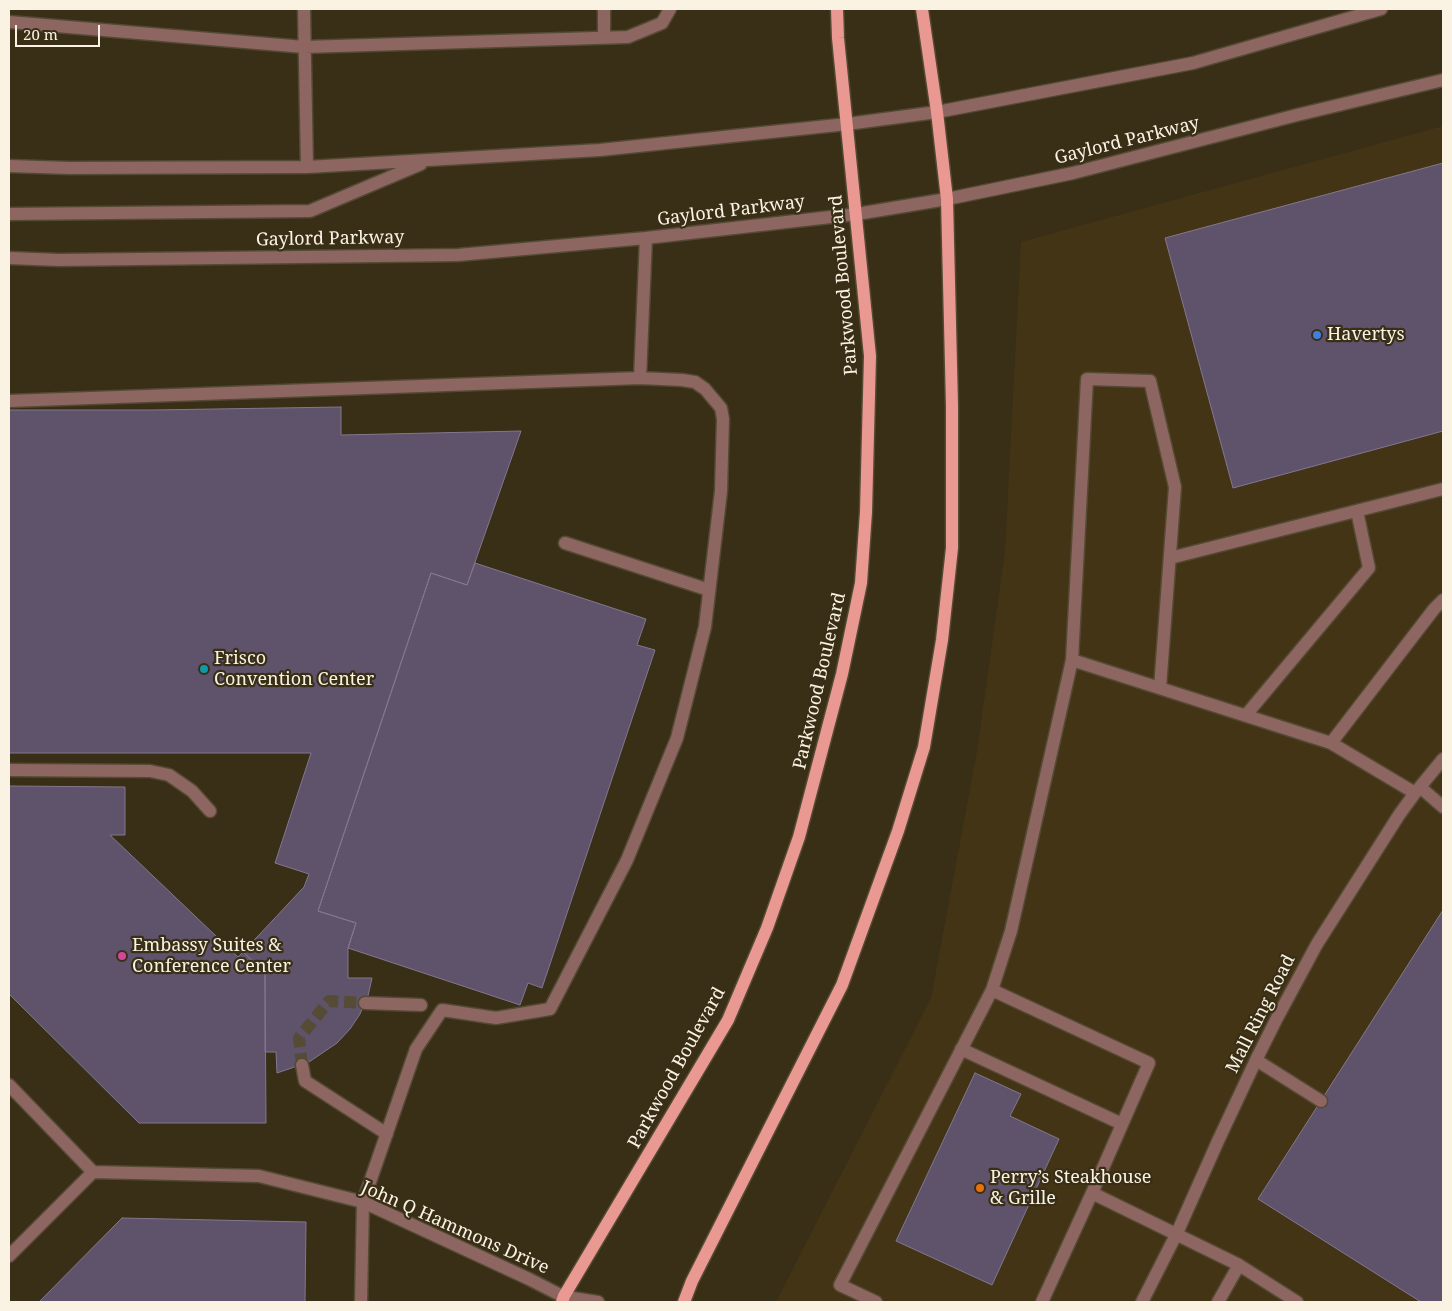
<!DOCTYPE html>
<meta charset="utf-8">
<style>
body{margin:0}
#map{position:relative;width:1452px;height:1311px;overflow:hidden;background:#392e16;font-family:"Noto Serif",serif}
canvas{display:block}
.frame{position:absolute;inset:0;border:10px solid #faf3e4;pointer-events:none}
.scale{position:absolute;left:15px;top:25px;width:85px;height:22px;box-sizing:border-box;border:2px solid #faf3e4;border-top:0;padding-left:6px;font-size:15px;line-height:18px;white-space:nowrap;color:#faf3e4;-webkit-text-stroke:4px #392e16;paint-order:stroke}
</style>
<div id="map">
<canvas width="1452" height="1311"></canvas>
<div class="frame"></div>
<div class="scale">20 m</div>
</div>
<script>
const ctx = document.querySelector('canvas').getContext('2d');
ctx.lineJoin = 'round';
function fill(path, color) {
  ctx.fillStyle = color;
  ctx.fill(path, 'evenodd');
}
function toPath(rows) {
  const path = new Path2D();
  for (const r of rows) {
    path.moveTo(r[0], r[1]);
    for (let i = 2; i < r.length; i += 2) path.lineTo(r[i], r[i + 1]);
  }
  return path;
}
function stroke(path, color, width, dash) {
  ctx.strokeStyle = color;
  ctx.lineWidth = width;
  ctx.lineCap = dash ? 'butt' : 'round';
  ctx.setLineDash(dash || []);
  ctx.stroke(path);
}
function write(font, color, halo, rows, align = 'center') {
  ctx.font = font + ' "Noto Serif",serif';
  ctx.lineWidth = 4.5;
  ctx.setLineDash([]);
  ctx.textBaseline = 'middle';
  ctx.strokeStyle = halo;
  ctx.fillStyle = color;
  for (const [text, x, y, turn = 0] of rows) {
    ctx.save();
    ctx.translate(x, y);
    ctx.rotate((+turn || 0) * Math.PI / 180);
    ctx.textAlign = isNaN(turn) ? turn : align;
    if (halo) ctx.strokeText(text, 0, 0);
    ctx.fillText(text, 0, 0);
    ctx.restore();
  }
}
const built = toPath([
 [1443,126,1443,1302,776,1302,931,998,977,751,1005,552,1021,242]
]);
const building = toPath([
 [1443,163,1443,431,1233,488,1165,238,1443,163],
 [341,407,341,435,521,431,467,585,431,573,318,911,356,923,348,948,348,978,372,978,368,996,360,1014,350,1029,337,1043,309,1062,277,1073,276,1052,265,1052,265,973,243,952,304,887,309,874,275,863,311,753,9,753,9,410,152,410,341,407],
 [475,563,646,619,637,645,655,650,542,988,528,983,520,1005,348,948,356,923,318,911,431,573,467,585,475,563],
 [9,786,125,787,125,835,110,835,238,957,243,952,265,973,266,1123,139,1123,9,994,9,786],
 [1443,910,1443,1302,1421,1302,1258,1199,1443,910],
 [975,1073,1021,1094,1010,1116,1059,1139,992,1285,896,1241,975,1073],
 [122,1218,306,1222,305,1302,39,1302,122,1218]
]);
const minorTunnel = toPath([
 [302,1065,299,1038,329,1001,365,1003]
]);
const minor = toPath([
 [304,9,307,167],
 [604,9,604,37],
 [9,22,304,47,628,37,662,23,670,9],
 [9,166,69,168,307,167,600,150,847,124,937,112,1193,63,1381,9],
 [9,214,310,211,421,164],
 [9,258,59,260,458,255,646,238,857,214,947,199,1073,173,1297,115,1443,80],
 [640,378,646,238],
 [9,401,640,378,682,380,695,382,705,389,721,408,723,419,721,491,705,627,677,738,627,860,550,1009,496,1018,442,1010,416,1049,363,1202,361,1302],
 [565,543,709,590],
 [1170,558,1443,489],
 [1160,688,1175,487,1150,381,1087,379,1072,660,1331,743,1415,793],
 [1246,715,1369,568,1357,511],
 [1331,743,1434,609,1443,600],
 [9,770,150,771,169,775,192,791,210,811],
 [1420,787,1443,807],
 [992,990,1011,931,1072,660],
 [365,1003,421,1005],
 [961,1049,1122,1124],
 [1256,1060,1321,1101],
 [302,1065,305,1081,387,1134],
 [9,1085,93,1172],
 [93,1172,259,1176,363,1202,529,1279,574,1302],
 [1092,1193,1239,1265,1297,1302],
 [9,1256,93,1172],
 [566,1297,598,1302],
 [876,1302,840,1285,992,990,1149,1063,1092,1193,1042,1302],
 [1142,1302,1177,1233,1218,1141,1256,1060,1276,1020,1317,944,1399,815,1415,793,1443,759],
 [1218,1302,1239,1265]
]);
const major = toPath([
 [562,1302,564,1296,728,1020,767,928,799,837,842,674,861,583,866,512,870,356,838,38,837,9],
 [684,1302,692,1281,842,985,898,831,924,747,942,640,952,548,952,406,947,199,937,112,922,9]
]);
const markers = [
 [1317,335,5,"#3f7fe0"],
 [204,669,5,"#0f9aa8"],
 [122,956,5,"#d1479c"],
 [980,1188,5,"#e8710a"]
];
const streetNames = [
 ["Gaylord Parkway",1127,141,-14],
 ["Gaylord Parkway",731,211,-7],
 ["Gaylord Parkway",330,239,-1],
 ["Parkwood Boulevard",844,285,-95],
 ["Parkwood Boulevard",820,681,-77],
 ["Mall Ring Road",1261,1014,-63],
 ["Parkwood Boulevard",677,1068,-61],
 ["John Q Hammons Drive",455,1228,24]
];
const poiNames = [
 ["Havertys",1327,335],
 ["Frisco",214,659],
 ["Convention Center",214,680],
 ["Embassy Suites &",132,946],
 ["Conference Center",132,967],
 ["Perry’s Steakhouse",990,1178],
 ["& Grille",990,1199]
];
fill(built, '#433415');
fill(building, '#5e536a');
stroke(building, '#837790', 1);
stroke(minorTunnel, '#564c35', 12, [12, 6]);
stroke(minor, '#544a33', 15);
stroke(major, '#544a33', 15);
stroke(minor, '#8d6561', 12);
stroke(major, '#e99991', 12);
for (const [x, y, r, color] of markers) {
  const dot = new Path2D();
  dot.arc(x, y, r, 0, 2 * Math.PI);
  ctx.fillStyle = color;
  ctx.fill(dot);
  stroke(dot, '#392e16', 2);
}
write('18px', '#faf3e4', '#392e16', streetNames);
write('18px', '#faf3e4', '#392e16', poiNames, 'left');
</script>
